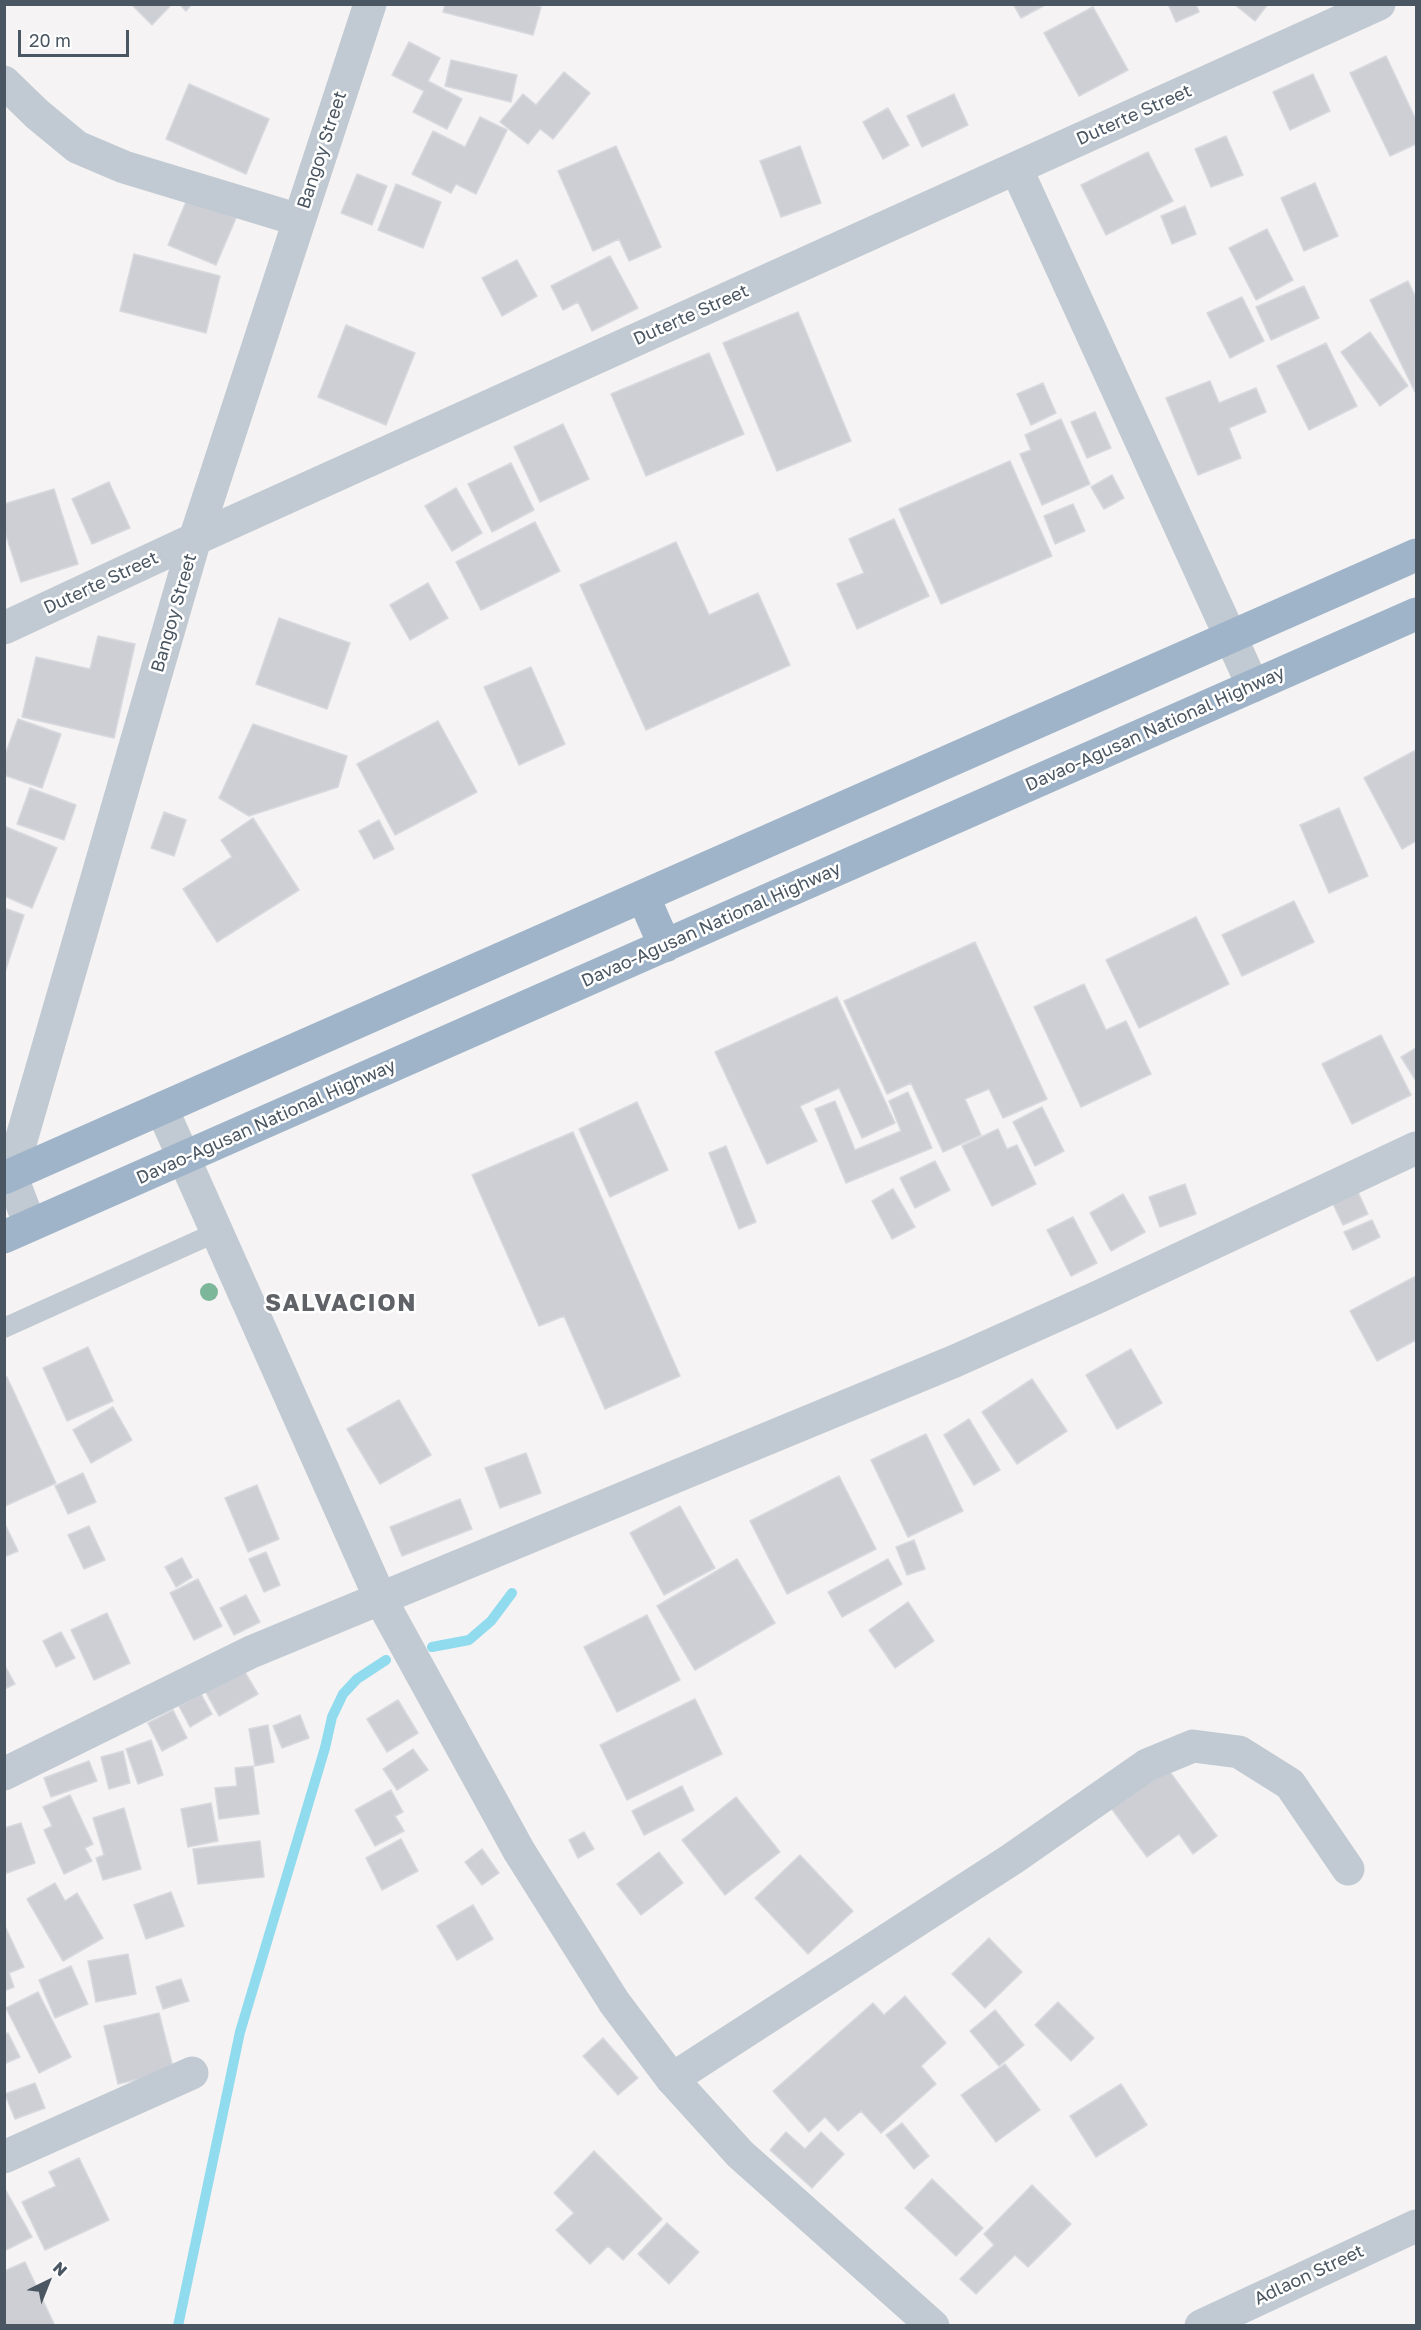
<!DOCTYPE html>
<style>
body{margin:0}
#map{position:relative;width:1421px;height:2330px;overflow:hidden;background:#f5f3f3;font-family:"Golos Text",sans-serif}
canvas{display:block}
.frame{position:absolute;inset:0;border:6px solid #4a5661;pointer-events:none}
.north{position:absolute;left:18px;top:2252px;width:60px;height:60px;-webkit-text-stroke:4px #fff;paint-order:stroke;rotate:43deg;font-size:16px;font-weight:700;line-height:24px;text-align:center;color:#4a5661}
.north::after{content:'';display:block;margin:auto;width:21px;height:27px;background:#4a5661;clip-path:polygon(50% 0,100% 100%,50% 72%,0 100%)}
.scale{position:absolute;left:18px;top:30px;width:111px;height:27px;box-sizing:border-box;border:3px solid #4a5661;border-top:0;padding-left:8px;font-size:18px;line-height:21px;white-space:nowrap;color:#4a5661;-webkit-text-stroke:4px #fff;paint-order:stroke}
</style>
<div id="map">
<canvas width="1421" height="2330"></canvas>
<div class="frame"></div>
<div class="north">N</div>
<div class="scale">20 m</div>
</div>
<script>
const ctx = document.querySelector('canvas').getContext('2d');
ctx.lineJoin = 'round';
function toPath(rows) {
  const path = new Path2D();
  for (const r of rows) {
    path.moveTo(r[0], r[1]);
    for (let i = 2; i < r.length; i += 2) path.lineTo(r[i], r[i + 1]);
  }
  return path;
}
function stroke(path, color, width, dash) {
  ctx.strokeStyle = color;
  ctx.lineWidth = width;
  ctx.lineCap = dash ? 'butt' : 'round';
  ctx.setLineDash(dash || []);
  ctx.stroke(path);
}
function fill(path, color) {
  ctx.fillStyle = color;
  ctx.fill(path, 'evenodd');
}
function write(font, color, halo, rows, align = 'center') {
  ctx.font = font + ' "Golos Text",sans-serif';
  ctx.lineWidth = 5;
  ctx.setLineDash([]);
  ctx.textBaseline = 'middle';
  ctx.strokeStyle = halo;
  ctx.fillStyle = color;
  for (const [text, x, y, turn = 0] of rows) {
    ctx.save();
    ctx.translate(x, y);
    ctx.rotate((+turn || 0) * Math.PI / 180);
    ctx.textAlign = isNaN(turn) ? turn : align;
    if (halo) ctx.strokeText(text, 0, 0);
    ctx.fillText(text, 0, 0);
    ctx.restore();
  }
}
const stream = toPath([
 [432,1647,469,1640,491,1621,512,1593],
 [178,2326,240,2032,325,1748,332,1717,343,1694,357,1679,386,1660]
]);
const building = toPath([
 [131,4,172,4,152,25,131,4],
 [179,4,192,4,186,11,179,4],
 [445,4,532,4,541,7,533,35,443,12,445,4],
 [1013,4,1047,4,1021,18,1013,4],
 [1168,4,1196,4,1199,12,1176,22,1168,4],
 [1234,4,1268,4,1255,21,1234,4],
 [1093,7,1128,70,1079,96,1044,33,1093,7],
 [409,42,440,58,428,81,462,99,447,129,413,112,424,91,392,75,409,42],
 [1386,56,1416,120,1416,144,1390,156,1350,73,1386,56],
 [451,60,517,75,511,102,445,86,451,60],
 [564,72,590,93,553,139,540,129,528,144,500,122,523,94,536,105,564,72],
 [1313,74,1330,111,1290,130,1273,92,1313,74],
 [189,84,269,119,246,174,166,139,189,84],
 [954,94,968,125,922,147,907,116,954,94],
 [888,108,909,145,883,159,863,122,888,108],
 [480,117,507,130,476,194,456,184,451,193,412,174,433,131,465,147,480,117],
 [1226,136,1243,175,1211,187,1195,149,1226,136],
 [616,146,661,247,629,261,619,239,593,251,558,171,616,146],
 [800,146,821,203,781,217,760,161,800,146],
 [1148,152,1173,201,1106,235,1081,185,1148,152],
 [357,174,387,186,372,225,341,213,357,174],
 [1315,183,1338,236,1304,251,1281,198,1315,183],
 [396,184,441,202,423,248,378,230,396,184],
 [188,197,236,218,216,265,168,245,188,197],
 [1185,206,1196,234,1172,244,1161,216,1185,206],
 [1267,229,1293,280,1256,300,1229,248,1267,229],
 [134,254,220,276,206,333,120,311,134,254],
 [610,256,638,308,592,331,578,302,563,310,551,286,610,256],
 [517,260,537,296,502,316,482,278,517,260],
 [1408,281,1416,298,1415,392,1370,300,1408,281],
 [1304,286,1319,318,1271,340,1256,307,1304,286],
 [1242,297,1264,341,1230,358,1207,313,1242,297],
 [798,312,851,441,777,471,723,343,798,312],
 [346,325,415,353,386,425,318,397,346,325],
 [1370,332,1408,386,1380,406,1341,352,1370,332],
 [1326,343,1357,406,1309,430,1277,366,1326,343],
 [709,353,744,434,646,476,611,394,709,353],
 [1210,381,1219,403,1256,388,1266,412,1229,428,1241,458,1198,475,1166,398,1210,381],
 [1043,383,1056,413,1031,425,1017,394,1043,383],
 [1095,412,1111,448,1087,458,1071,422,1095,412],
 [1061,419,1090,484,1042,505,1020,454,1031,450,1025,435,1061,419],
 [563,424,589,479,540,502,514,447,563,424],
 [1010,461,1052,556,941,604,899,509,1010,461],
 [511,463,534,510,492,532,468,484,511,463],
 [1112,475,1124,498,1104,509,1091,487,1112,475],
 [109,482,130,528,92,544,72,499,109,482],
 [456,488,482,533,452,551,425,506,456,488],
 [54,489,78,564,21,582,4,529,4,504,54,489],
 [1073,504,1085,531,1055,544,1044,516,1073,504],
 [894,519,929,596,857,629,837,584,864,573,849,539,894,519],
 [535,522,560,571,481,610,456,562,535,522],
 [676,542,709,615,758,593,790,665,646,730,580,585,676,542],
 [428,583,448,618,410,640,390,605,428,583],
 [279,618,350,643,327,709,256,684,279,618],
 [98,636,135,644,114,738,22,717,36,657,90,669,98,636],
 [531,667,565,744,519,765,484,687,531,667],
 [18,719,61,734,42,788,4,775,4,758,18,719],
 [438,721,477,792,395,835,357,764,438,721],
 [253,724,347,756,338,787,249,816,219,798,253,724],
 [1416,750,1416,841,1402,849,1364,778,1416,750],
 [30,788,76,805,64,840,17,824,30,788],
 [1339,808,1368,876,1329,893,1300,825,1339,808],
 [164,812,186,820,174,856,151,848,164,812],
 [253,818,299,890,217,942,183,889,232,857,221,840,253,818],
 [379,820,394,849,374,859,359,831,379,820],
 [4,826,57,848,32,908,4,896,4,826],
 [1294,901,1314,942,1242,976,1222,935,1294,901],
 [4,908,24,915,4,975,4,908],
 [1196,917,1229,984,1139,1028,1106,960,1196,917],
 [975,942,1047,1099,1003,1118,989,1089,965,1099,981,1135,943,1152,911,1083,887,1094,844,1001,975,942],
 [1084,984,1106,1030,1126,1021,1151,1074,1081,1107,1034,1007,1084,984],
 [837,997,895,1123,862,1138,839,1088,800,1106,817,1141,767,1164,715,1052,837,997],
 [1381,1035,1411,1095,1352,1124,1322,1064,1381,1035],
 [1416,1048,1416,1081,1401,1057,1416,1048],
 [908,1092,932,1148,846,1183,815,1109,835,1101,855,1150,901,1131,889,1101,908,1092],
 [637,1102,668,1170,610,1197,579,1129,637,1102],
 [1042,1107,1064,1151,1035,1166,1013,1122,1042,1107],
 [998,1129,1007,1149,1017,1145,1036,1184,992,1206,962,1146,998,1129],
 [573,1132,680,1376,605,1409,564,1316,539,1326,472,1175,573,1132],
 [726,1146,756,1222,739,1229,709,1153,726,1146],
 [935,1161,950,1190,915,1208,900,1178,935,1161],
 [1185,1184,1196,1214,1160,1227,1149,1197,1185,1184],
 [893,1189,915,1227,892,1239,872,1201,893,1189],
 [1357,1190,1368,1214,1343,1225,1332,1202,1357,1190],
 [1123,1194,1145,1232,1111,1251,1090,1213,1123,1194],
 [1073,1217,1097,1263,1071,1276,1047,1230,1073,1217],
 [1372,1220,1380,1237,1353,1250,1344,1232,1372,1220],
 [1416,1276,1416,1340,1377,1361,1350,1311,1416,1276],
 [88,1347,113,1401,67,1421,43,1368,88,1347],
 [1131,1349,1162,1403,1117,1429,1086,1375,1131,1349],
 [7,1377,56,1483,5,1506,4,1378,7,1377],
 [1032,1379,1067,1431,1017,1464,982,1412,1032,1379],
 [399,1400,431,1455,380,1484,347,1429,399,1400],
 [113,1407,132,1440,91,1463,73,1430,113,1407],
 [969,1419,1000,1470,974,1485,944,1435,969,1419],
 [926,1434,963,1511,908,1537,871,1460,926,1434],
 [526,1453,541,1493,500,1508,485,1468,526,1453],
 [83,1473,96,1502,68,1514,55,1486,83,1473],
 [839,1476,876,1549,787,1594,750,1521,839,1476],
 [257,1485,279,1539,248,1552,225,1498,257,1485],
 [460,1499,472,1529,402,1556,390,1527,460,1499],
 [680,1506,715,1568,664,1595,630,1533,680,1506],
 [4,1522,18,1551,4,1557,4,1522],
 [89,1526,105,1560,84,1569,68,1535,89,1526],
 [914,1540,925,1569,907,1575,896,1547,914,1540],
 [266,1552,280,1585,264,1592,249,1559,266,1552],
 [182,1558,192,1577,176,1587,165,1567,182,1558],
 [737,1559,775,1623,695,1670,657,1606,737,1559],
 [888,1559,902,1584,842,1617,828,1592,888,1559],
 [198,1579,222,1626,194,1640,170,1593,198,1579],
 [246,1595,260,1622,234,1635,220,1608,246,1595],
 [908,1602,934,1641,895,1668,869,1630,908,1602],
 [107,1613,130,1663,94,1680,71,1630,107,1613],
 [647,1615,680,1680,617,1712,584,1647,647,1615],
 [61,1632,75,1658,56,1667,43,1641,61,1632],
 [4,1664,15,1684,4,1689,4,1664],
 [243,1669,258,1694,219,1716,205,1691,243,1669],
 [201,1694,212,1714,190,1727,179,1706,201,1694],
 [695,1699,722,1754,627,1800,600,1745,695,1699],
 [398,1700,418,1733,387,1752,367,1719,398,1700],
 [173,1710,187,1738,162,1751,148,1723,173,1710],
 [300,1715,309,1738,282,1748,273,1726,300,1715],
 [268,1725,274,1762,255,1766,249,1729,268,1725],
 [151,1740,163,1775,138,1784,126,1749,151,1740],
 [413,1749,428,1770,397,1790,383,1769,413,1749],
 [123,1751,130,1783,109,1789,101,1757,123,1751],
 [89,1761,97,1781,51,1797,44,1778,89,1761],
 [253,1766,259,1814,219,1819,215,1788,237,1786,235,1768,253,1766],
 [1167,1768,1217,1836,1193,1854,1179,1834,1147,1857,1111,1808,1167,1768],
 [682,1786,694,1810,644,1835,632,1811,682,1786],
 [391,1790,403,1812,395,1816,404,1831,375,1846,355,1810,391,1790],
 [70,1795,93,1844,85,1848,92,1861,64,1874,44,1830,52,1826,43,1807,70,1795],
 [736,1797,780,1852,725,1895,682,1840,736,1797],
 [211,1803,218,1841,188,1847,181,1809,211,1803],
 [124,1808,141,1869,103,1880,96,1858,104,1855,93,1818,124,1808],
 [21,1823,35,1863,4,1874,4,1828,21,1823],
 [584,1832,594,1849,578,1858,569,1840,584,1832],
 [401,1839,418,1871,382,1890,366,1858,401,1839],
 [260,1841,264,1877,198,1884,193,1849,260,1841],
 [482,1849,499,1873,482,1885,465,1862,482,1849],
 [659,1852,683,1883,641,1915,617,1884,659,1852],
 [800,1855,853,1911,808,1954,755,1898,800,1855],
 [55,1883,65,1901,77,1893,103,1938,63,1961,27,1899,55,1883],
 [171,1892,184,1926,146,1939,134,1905,171,1892],
 [473,1905,493,1939,457,1960,437,1926,473,1905],
 [4,1924,24,1967,9,1973,14,1987,4,1991,4,1924],
 [989,1938,1022,1972,985,2008,952,1974,989,1938],
 [128,1954,136,1994,96,2002,88,1961,128,1954],
 [71,1966,88,2004,55,2018,39,1980,71,1966],
 [181,1979,189,2001,163,2009,156,1987,181,1979],
 [38,1992,71,2057,39,2073,6,2008,38,1992],
 [905,1996,946,2043,921,2066,936,2084,881,2133,861,2111,838,2131,825,2117,809,2132,773,2091,873,2003,884,2015,905,1996],
 [1058,2002,1094,2038,1071,2061,1035,2025,1058,2002],
 [995,2010,1024,2045,999,2066,970,2031,995,2010],
 [159,2013,174,2071,118,2084,104,2026,159,2013],
 [8,2033,20,2057,4,2064,4,2035,8,2033],
 [603,2038,638,2078,618,2095,583,2056,603,2038],
 [1005,2064,1040,2110,996,2142,961,2095,1005,2064],
 [35,2083,45,2108,15,2119,5,2094,35,2083],
 [1121,2084,1147,2125,1096,2157,1070,2116,1121,2084],
 [902,2123,929,2156,914,2169,886,2135,902,2123],
 [786,2132,805,2149,821,2132,844,2154,812,2188,770,2150,786,2132],
 [594,2151,662,2219,623,2260,608,2246,590,2264,556,2230,574,2213,554,2193,594,2151],
 [79,2158,109,2220,45,2250,22,2202,56,2186,49,2172,79,2158],
 [932,2179,983,2228,956,2256,905,2208,932,2179],
 [1032,2185,1071,2224,1028,2267,1015,2255,976,2294,960,2279,994,2245,984,2234,1032,2185],
 [4,2187,32,2237,4,2251,4,2187],
 [667,2223,699,2252,669,2284,638,2254,667,2223],
 [25,2262,55,2326,4,2326,4,2271,25,2262]
]);
const service = toPath([
 [4,1328,217,1232]
]);
const minor = toPath([
 [4,82,37,114,77,147,124,167,299,220],
 [1016,168,1253,686],
 [4,628,195,539,1379,4],
 [4,1774,251,1652,955,1361,1098,1297,1416,1148],
 [672,2079,1012,1859,1147,1765,1193,1746,1239,1752,1290,1784,1348,1869],
 [4,2157,192,2073]
]);
const tertiary = toPath([
 [162,1109,381,1600,519,1851,614,2002,672,2079,740,2154,933,2326],
 [30,1225,11,1175,195,539,370,4],
 [1201,2326,1416,2226]
]);
const trunk = toPath([
 [643,896,665,946],
 [4,1178,1416,555],
 [4,1237,1416,614]
]);
const trees = [
 [209,1292]
];
const streetNames = [
 ["Duterte Street",1134,115,-24],
 ["Bangoy Street",322,150,-72],
 ["Duterte Street",691,315,-24],
 ["Duterte Street",101,583,-25],
 ["Bangoy Street",174,613,-74],
 ["Davao-Agusan National Highway",1155,729,-24],
 ["Davao-Agusan National Highway",711,925,-24],
 ["Davao-Agusan National Highway",266,1122,-24],
 ["Adlaon Street",1309,2275,-25]
];
const districtNames = [
 ["SALVACION",341,1303]
];
stroke(stream, '#90dbee', 10);
fill(building, '#cdcfd5');
stroke(building, '#d7d9de', 1.5);
stroke(service, '#c1cad2', 20);
stroke(minor, '#c1cad2', 33);
stroke(tertiary, '#c1cad2', 33);
stroke(trunk, '#9fb4c9', 33);
ctx.fillStyle = '#7bb798';
for (const [x, y] of trees) {
  ctx.beginPath();
  ctx.arc(x, y, 9, 0, 2 * Math.PI);
  ctx.fill();
}
write('18px', '#4a5661', '#fff', streetNames);
ctx.letterSpacing = '1.5px';
write('bold 24px', '#5f6368', '#fff', districtNames);
ctx.letterSpacing = '0px';
</script>
